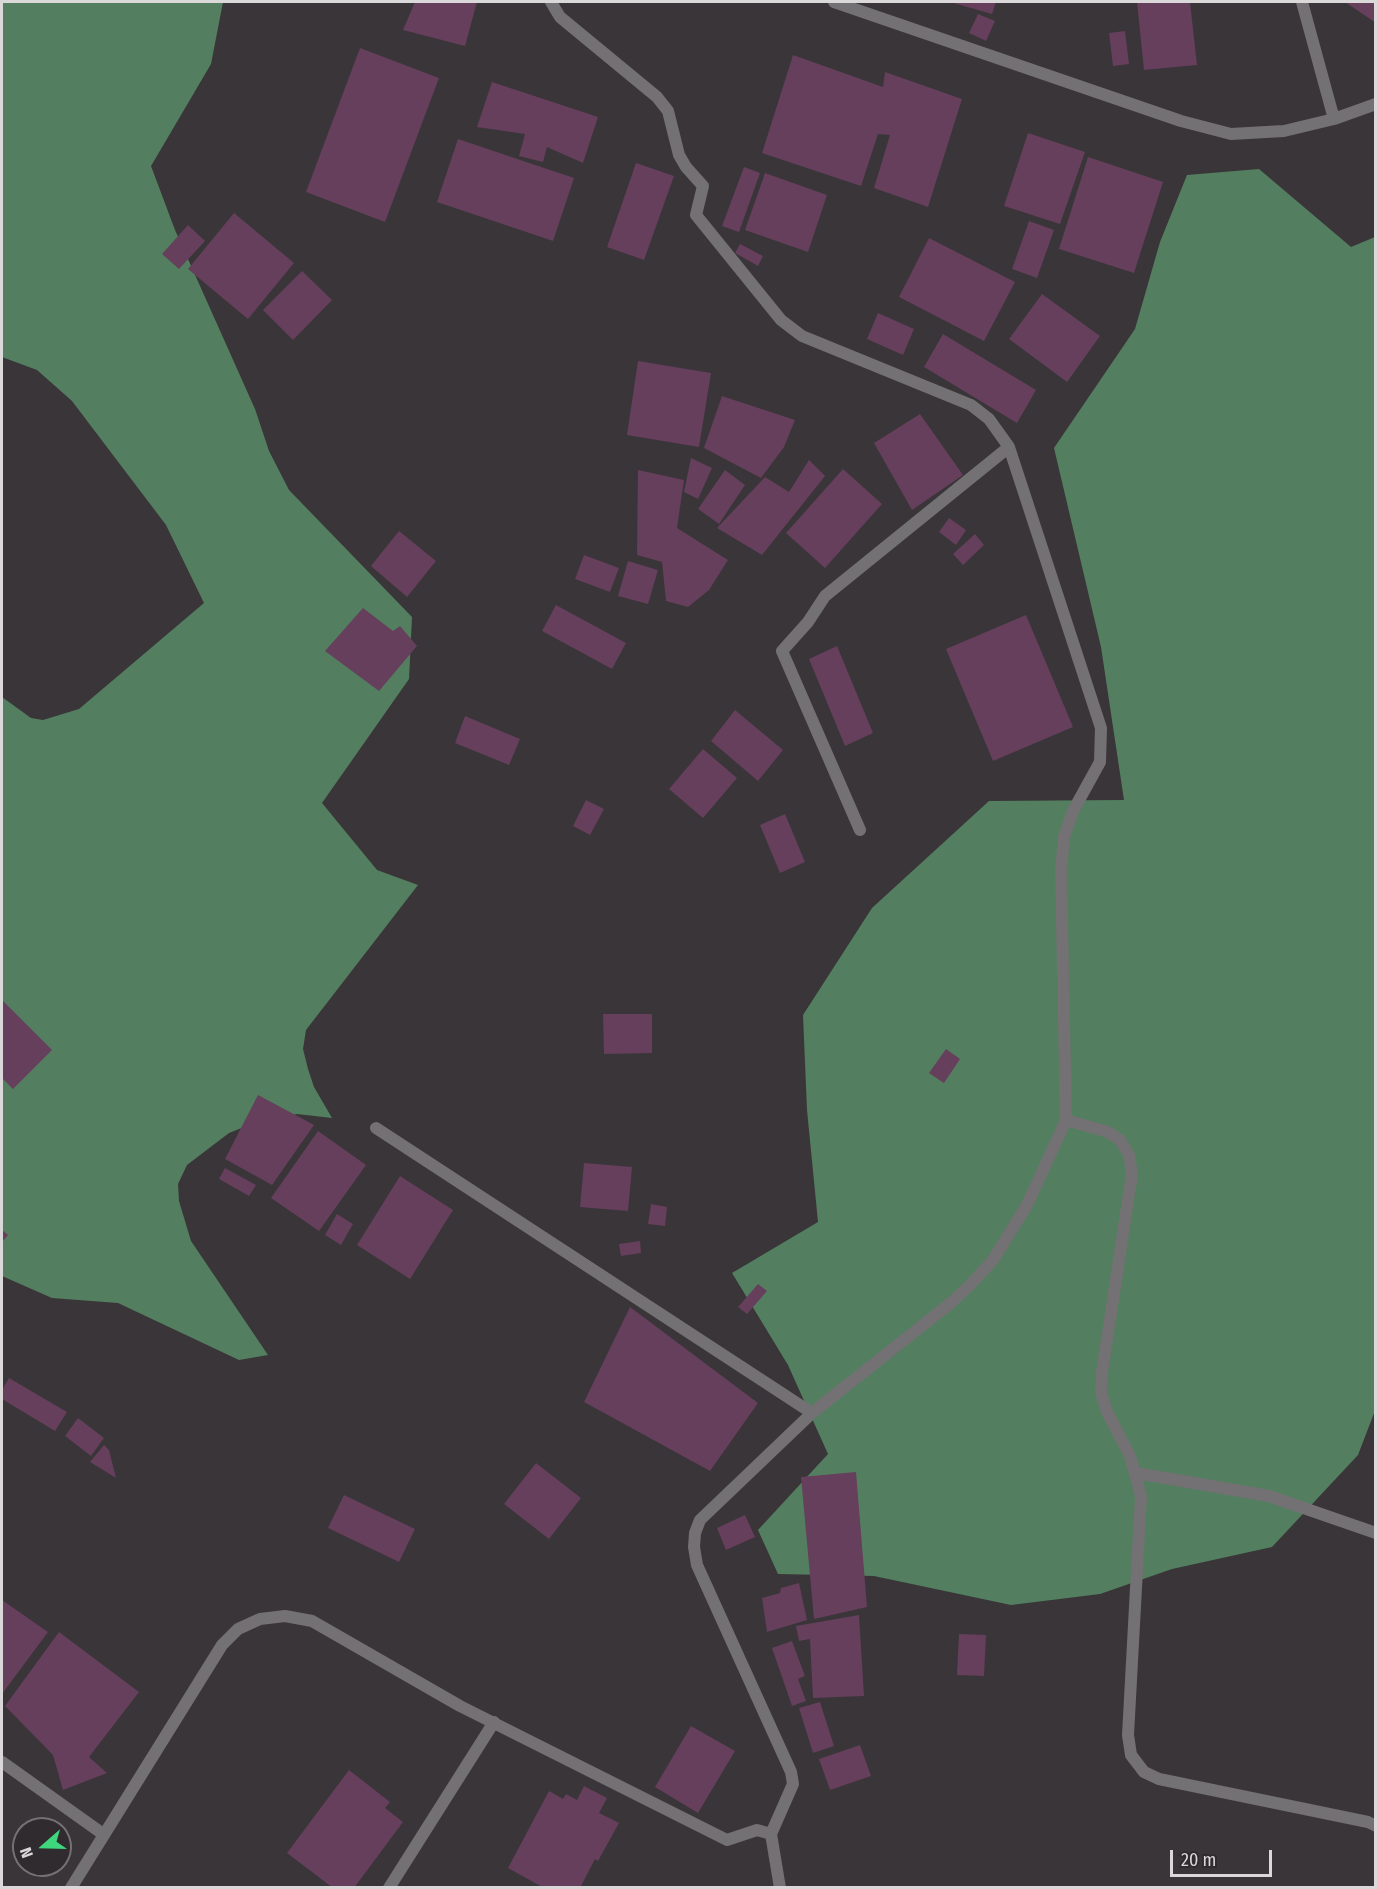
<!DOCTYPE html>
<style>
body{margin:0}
#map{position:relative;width:1377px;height:1889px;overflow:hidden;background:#3a3538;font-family:"Fira Sans Condensed",sans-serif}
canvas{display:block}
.frame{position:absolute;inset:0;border:3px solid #dbd8da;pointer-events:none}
.north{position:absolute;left:12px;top:1817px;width:60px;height:60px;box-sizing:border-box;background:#302b2e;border:2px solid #747073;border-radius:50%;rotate:250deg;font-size:16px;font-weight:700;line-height:24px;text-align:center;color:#dbd8da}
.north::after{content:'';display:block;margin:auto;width:21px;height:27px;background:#3ed77d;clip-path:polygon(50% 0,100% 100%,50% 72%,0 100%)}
.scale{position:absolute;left:1170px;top:1850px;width:102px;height:27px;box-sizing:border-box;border:3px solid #dbd8da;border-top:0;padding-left:8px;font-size:18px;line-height:21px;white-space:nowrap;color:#dbd8da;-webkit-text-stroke:4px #302b2e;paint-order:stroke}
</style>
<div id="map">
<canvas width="1377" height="1889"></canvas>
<div class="frame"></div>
<div class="north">N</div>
<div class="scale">20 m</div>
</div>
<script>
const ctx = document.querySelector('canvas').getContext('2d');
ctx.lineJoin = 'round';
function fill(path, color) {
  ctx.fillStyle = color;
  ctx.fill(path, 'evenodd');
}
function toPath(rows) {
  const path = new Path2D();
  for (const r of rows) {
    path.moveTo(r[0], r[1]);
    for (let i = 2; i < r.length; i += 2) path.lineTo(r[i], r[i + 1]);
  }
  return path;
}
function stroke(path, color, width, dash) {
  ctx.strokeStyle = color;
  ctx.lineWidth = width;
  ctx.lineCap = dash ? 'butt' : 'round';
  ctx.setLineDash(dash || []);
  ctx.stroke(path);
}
const forest = toPath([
 [2,2,223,2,211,64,151,166,175,230,255,409,269,451,289,490,412,617,409,679,322,803,377,870,418,885,306,1030,303,1049,308,1069,314,1087,332,1118,297,1114,249,1125,229,1133,187,1165,178,1184,179,1201,191,1241,268,1355,239,1360,118,1303,52,1298,2,1276,2,697,31,718,43,720,79,709,204,603,166,525,72,401,37,370,2,357],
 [1259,169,1351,247,1375,237,1376,1408,1358,1455,1272,1547,1172,1569,1100,1594,1011,1605,874,1576,778,1574,758,1530,828,1454,788,1365,732,1273,818,1222,807,1110,803,1015,872,908,989,801,1124,800,1101,647,1054,448,1135,329,1160,242,1187,175]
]);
const building = toPath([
 [415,2,477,2,465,46,403,30],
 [950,2,996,2,992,14],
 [1137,2,1190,2,1197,65,1144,70],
 [1345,2,1376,2,1376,23],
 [978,14,995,21,986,41,969,33],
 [1125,31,1129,64,1113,66,1109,33],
 [360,48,439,78,385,222,306,192],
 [793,55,883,87,885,72,962,99,928,207,874,188,890,135,878,134,861,186,762,153],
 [492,82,598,117,583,163,547,147,543,162,519,156,525,134,477,127],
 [1028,133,1085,152,1060,224,1004,206],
 [458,139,574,178,553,241,437,202],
 [1088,157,1163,182,1134,273,1059,249],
 [636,163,674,176,644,260,607,247],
 [744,167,760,173,739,232,722,226],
 [765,173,827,195,808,252,745,230],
 [234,213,294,263,248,319,188,269],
 [1029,221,1054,230,1037,278,1012,269],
 [188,225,205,241,179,269,162,254],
 [929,238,1015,282,984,341,899,297],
 [740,244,763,256,758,266,735,253],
 [302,271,332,300,293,340,263,310],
 [1042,294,1100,336,1067,382,1009,339],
 [878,313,914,329,903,355,867,339],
 [943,334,1036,390,1017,423,924,367],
 [638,361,711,373,699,447,627,435],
 [722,396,795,420,784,447,761,478,704,448],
 [920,414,963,475,912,510,874,443],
 [691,458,712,468,698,499,684,492],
 [809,460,825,476,762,555,717,528,765,477,789,492],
 [843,469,882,504,825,568,786,533],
 [638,470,684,480,677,528,728,560,709,590,688,607,666,601,662,562,637,555],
 [725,470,745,485,719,524,698,509],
 [949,518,966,530,956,545,939,532],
 [399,531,436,561,407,597,371,566],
 [975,534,984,545,963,565,953,554],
 [584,555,619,568,610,592,575,579],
 [628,561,658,570,648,604,618,596],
 [556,605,626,643,612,669,542,631],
 [363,608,393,631,400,626,417,646,379,691,325,651],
 [1026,615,1073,727,993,761,946,649],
 [837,646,873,733,845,746,809,659],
 [735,710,783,750,758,781,711,741],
 [465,716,520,739,509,765,455,743],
 [703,749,737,778,703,818,669,789],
 [586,800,604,809,590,835,573,826],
 [785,814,805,862,780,873,760,825],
 [2,1000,52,1050,13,1089,2,1078],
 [603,1014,652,1014,652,1053,604,1054],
 [946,1049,960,1059,944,1083,929,1073],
 [258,1095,314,1125,272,1185,225,1159],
 [318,1131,366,1165,319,1231,271,1198],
 [584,1163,632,1167,628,1211,580,1207],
 [225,1168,256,1185,249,1196,219,1179],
 [400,1176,453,1210,410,1279,357,1245],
 [651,1204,667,1207,665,1226,648,1224],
 [337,1214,353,1224,341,1245,325,1235],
 [2,1230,8,1235,2,1242],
 [640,1241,641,1253,621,1256,619,1244],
 [758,1284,767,1291,747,1314,738,1307],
 [630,1307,758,1403,710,1471,584,1402],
 [9,1378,67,1412,55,1431,2,1399,2,1390],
 [78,1418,104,1438,91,1456,65,1436],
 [104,1445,109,1450,116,1478,90,1462],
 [536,1463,581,1498,549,1539,504,1504],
 [856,1472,867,1607,814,1619,801,1477],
 [344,1495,415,1529,399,1562,328,1528],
 [745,1515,755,1537,726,1550,717,1528],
 [799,1583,807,1620,767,1632,762,1598,780,1593,781,1588],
 [2,1600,48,1632,2,1694],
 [859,1615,864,1696,813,1698,810,1639,799,1641,796,1626],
 [59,1632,139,1692,89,1757,107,1773,63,1790,53,1755,5,1706],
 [959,1634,986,1635,984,1676,957,1675],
 [792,1641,805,1676,798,1679,806,1701,792,1706,772,1648],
 [820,1702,834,1746,813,1753,799,1708],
 [691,1726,735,1751,698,1813,655,1787],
 [860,1745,871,1776,830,1790,819,1759],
 [349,1770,390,1802,385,1808,403,1822,354,1888,333,1888,287,1853],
 [584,1786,607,1798,599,1813,619,1823,598,1861,595,1859,580,1888,544,1888,508,1868,549,1791,563,1799,566,1794,577,1800]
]);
const street = toPath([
 [551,2,560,17,657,97,668,111,679,155,686,167,703,186,696,215,781,320,802,336,971,405,989,419,1009,447,1101,728,1100,762,1073,811,1064,837,1061,871,1066,1120,1027,1205,993,1260,970,1285,952,1302,812,1413,700,1520,695,1533,694,1547,697,1565,791,1772,793,1784,771,1834,780,1888],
 [834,2,1181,121,1231,134,1284,131,1334,119,1376,104],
 [1302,2,1334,119],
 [860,830,782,651,808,622,825,596,1009,447],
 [1066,1120,1108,1132,1120,1140,1129,1155,1132,1174,1102,1372,1101,1392,1107,1412,1130,1456,1141,1496,1128,1735,1131,1755,1144,1772,1159,1779,1368,1822,1376,1826],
 [376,1128,812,1413],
 [1136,1473,1269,1496,1376,1533],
 [2,1762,103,1834],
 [71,1888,222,1645,238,1629,260,1619,285,1616,312,1621,460,1706,727,1840,757,1830,771,1834],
 [389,1888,494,1722]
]);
fill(forest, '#537f60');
fill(building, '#653f5c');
stroke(street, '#737173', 12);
</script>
